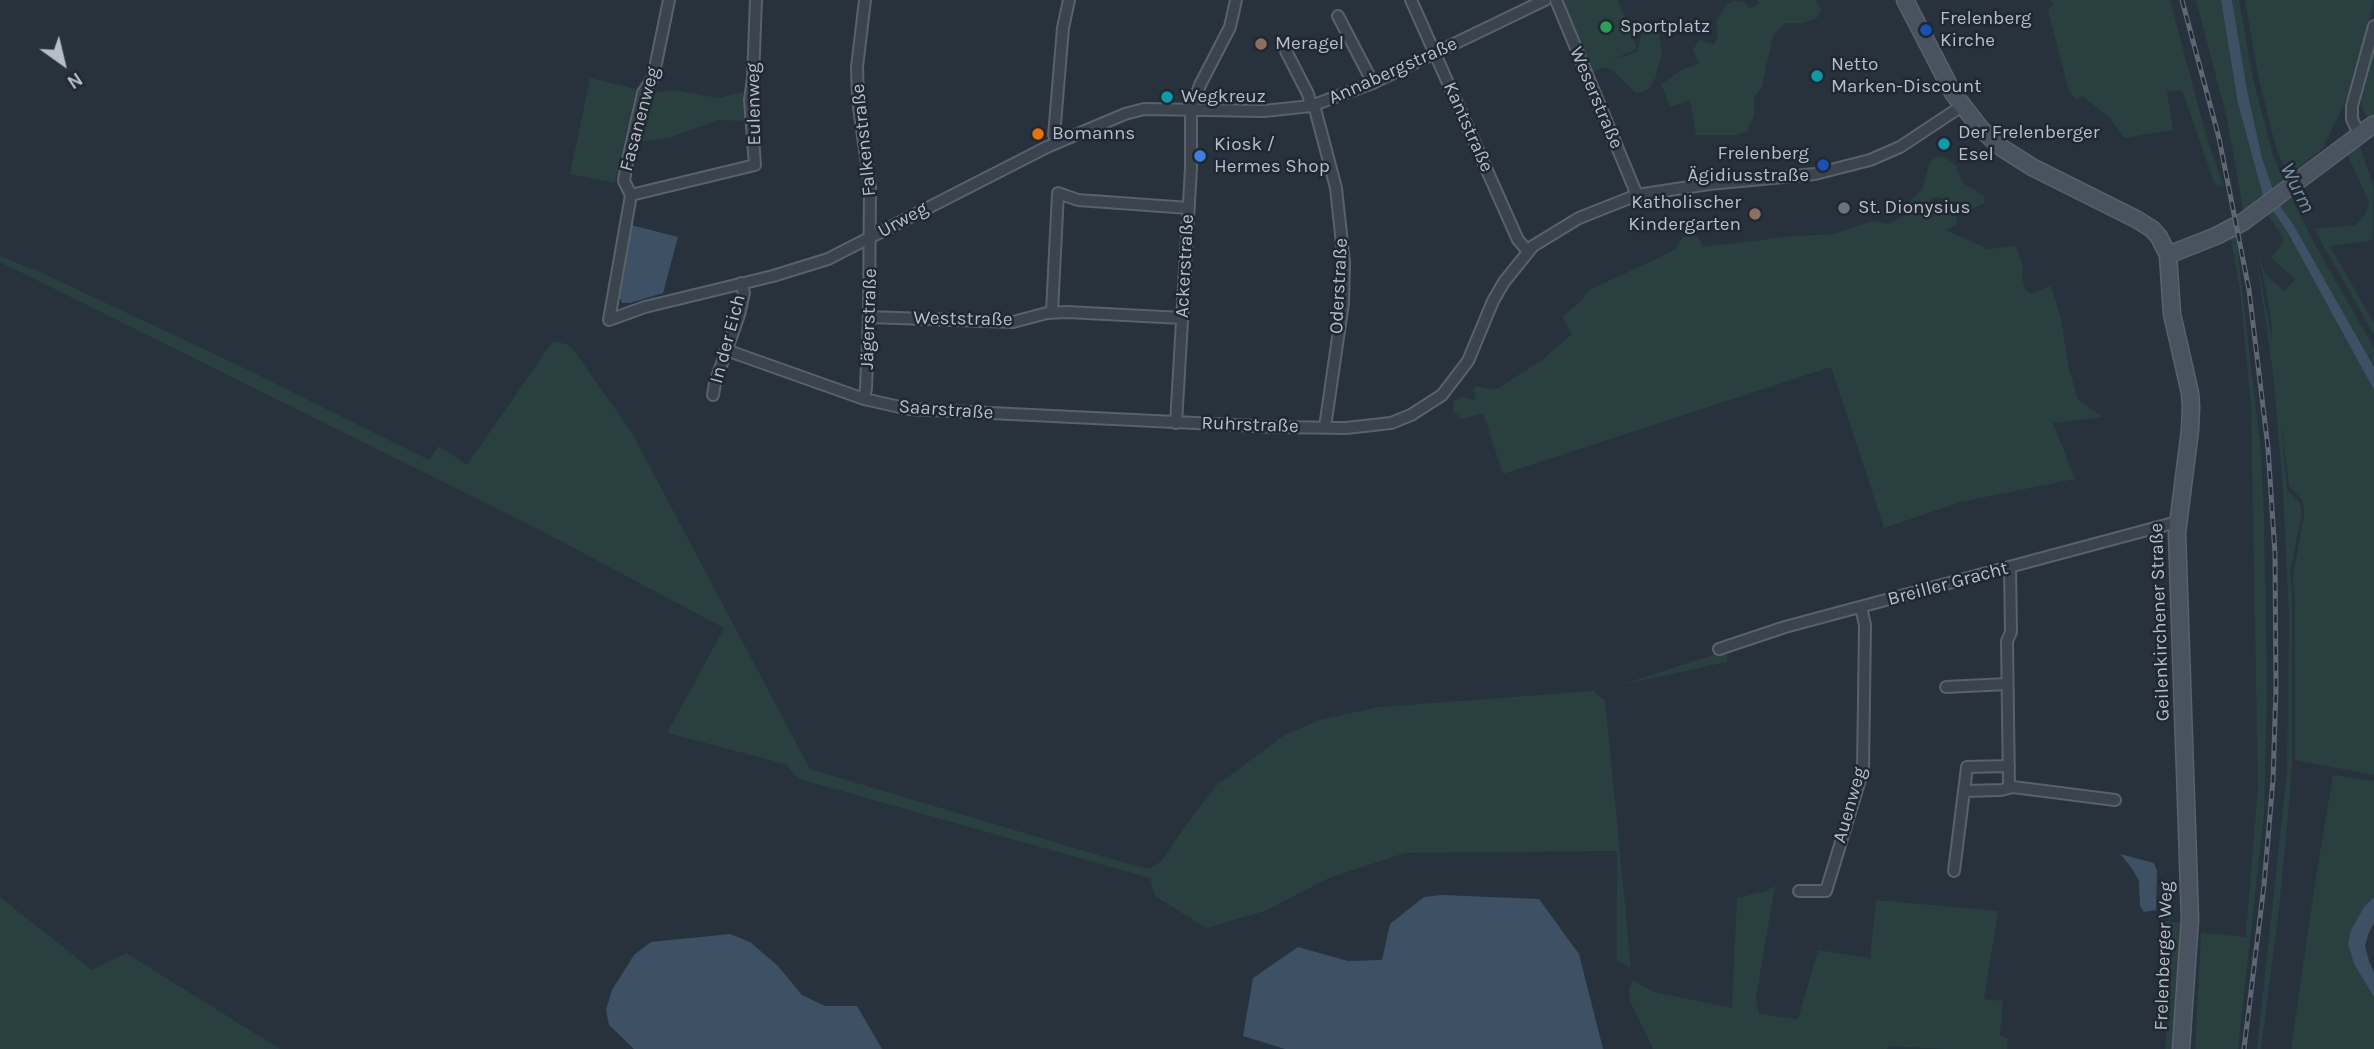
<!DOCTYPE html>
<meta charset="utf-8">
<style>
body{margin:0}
#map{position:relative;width:2374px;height:1049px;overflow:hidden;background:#27323d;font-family:Karla,sans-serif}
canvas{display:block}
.north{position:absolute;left:28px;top:28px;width:70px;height:70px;-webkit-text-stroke:5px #202832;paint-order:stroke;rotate:146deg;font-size:19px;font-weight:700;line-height:28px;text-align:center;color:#b7bec8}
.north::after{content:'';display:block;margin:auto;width:24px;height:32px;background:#b7bec8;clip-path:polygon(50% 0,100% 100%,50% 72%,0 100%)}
</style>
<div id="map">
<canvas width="2374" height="1049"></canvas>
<div class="north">N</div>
</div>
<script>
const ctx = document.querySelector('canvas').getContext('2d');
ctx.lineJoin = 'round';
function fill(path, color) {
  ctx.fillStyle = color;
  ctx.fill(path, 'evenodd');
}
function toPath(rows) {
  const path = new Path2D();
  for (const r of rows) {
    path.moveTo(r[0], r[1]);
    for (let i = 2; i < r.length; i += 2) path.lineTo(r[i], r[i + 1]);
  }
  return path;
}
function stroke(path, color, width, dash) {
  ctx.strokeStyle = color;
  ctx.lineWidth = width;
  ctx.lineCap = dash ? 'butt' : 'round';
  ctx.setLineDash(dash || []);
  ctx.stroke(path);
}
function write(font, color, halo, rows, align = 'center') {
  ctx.font = font + ' Karla,sans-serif';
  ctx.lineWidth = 5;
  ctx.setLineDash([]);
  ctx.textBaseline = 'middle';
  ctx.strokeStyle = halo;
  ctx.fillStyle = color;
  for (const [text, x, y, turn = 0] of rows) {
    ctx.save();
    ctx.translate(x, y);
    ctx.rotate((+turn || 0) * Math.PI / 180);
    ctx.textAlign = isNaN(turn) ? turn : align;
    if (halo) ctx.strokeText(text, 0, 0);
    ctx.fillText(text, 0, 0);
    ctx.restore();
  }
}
const green = toPath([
 [1563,0,1618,0,1637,49,1609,61,1637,52,1641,35,1646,26,1657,22,1662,51,1656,77,1649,88,1643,92,1635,92,1611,69,1604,67,1593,72],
 [1758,0,1816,0,1821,10,1817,18,1802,23,1786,23,1773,35,1762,87,1754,97,1754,116,1747,132,1736,135,1696,135,1690,100,1670,107,1661,84,1685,68,1699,64,1693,50,1699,40,1714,44,1718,36,1716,21,1726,5,1733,1,1743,2,1750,9,1759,3],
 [2050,0,2170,0,2206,135,2224,187,2215,185,2182,90,2167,91,2173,130,2124,138,2110,118,2082,96,2077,100,2069,92,2049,14,2048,10,2053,4],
 [2196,0,2221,0,2238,104,2264,199,2244,214,2227,119],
 [2232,0,2239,0,2253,79,2273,155,2283,178,2282,186,2274,192,2262,158,2247,90],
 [2245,0,2374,0,2360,61,2344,105,2322,149,2289,175,2278,154,2272,132,2258,75],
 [2374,38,2374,114,2366,117,2361,104],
 [590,78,636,89,615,183,570,174],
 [673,90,718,98,743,92,746,121,718,120,671,137,638,142,649,93],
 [2351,147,2360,147,2374,188,2373,240,2330,246,2374,323,2374,335,2314,229,2355,225,2365,215,2369,202,2348,156,2342,151],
 [1944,156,1956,166,1963,183,1984,196,1984,203,1972,209,1960,209,1950,202,1937,197,1931,199,1928,203,1926,208,1928,215,1945,213,1957,217,1956,225,1945,230,1988,249,2016,246,2023,265,2022,276,2025,289,2031,294,2051,286,2061,318,2068,365,2078,400,2103,417,2053,423,2075,479,1961,502,1884,528,1831,367,1503,474,1483,413,1462,419,1455,413,1453,408,1454,401,1461,397,1474,400,1476,398,1473,390,1476,386,1495,390,1542,360,1572,334,1562,317,1581,301,1589,290,1669,253,1677,247,1686,232,1691,232,1697,236,1703,247,1793,236,1834,234,1872,221,1888,224,1909,213,1908,202,1923,189,1929,163,1935,158],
 [2291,196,2313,241,2374,348,2374,367,2293,224,2278,203],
 [2271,208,2288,233,2374,390,2374,775,2295,760,2295,602,2293,575,2304,515,2303,501,2289,486,2281,420,2287,489,2300,503,2302,514,2290,572,2292,588,2292,763,2288,815,2279,909,2261,1049,2257,1049,2287,771,2289,617,2283,490,2273,372,2256,256,2272,339,2271,318,2259,255,2265,274,2285,291,2295,279,2271,258,2283,242,2282,236,2266,212],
 [2236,236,2261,452,2264,519,2267,688,2264,814,2238,1049,2195,1049,2201,933,2248,937,2246,932,2258,789,2251,406,2240,291,2231,239],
 [0,256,42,273,244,368,429,460,439,446,467,465,553,341,566,344,573,349,632,433,810,769,1115,860,1150,869,1161,861,1189,821,1217,785,1283,736,1319,720,1379,707,1593,691,1605,700,1631,967,1617,961,1617,851,1405,853,1329,878,1265,911,1206,928,1155,896,1150,878,799,779,785,764,667,733,724,628,536,528,0,262],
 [1727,652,1727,662,1620,685,1719,653],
 [2333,775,2374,781,2374,897,2364,907,2351,930,2348,944,2354,964,2374,997,2374,1049,2291,1049,2315,883],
 [1775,885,1756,998,1759,1014,1798,1019,1818,950,1870,958,1876,900,1998,911,1984,999,2003,1001,2000,1035,2008,1039,2007,1049,1944,1049,1888,1046,1887,1049,1653,1049,1630,1001,1629,990,1632,980,1654,992,1732,1008,1737,898,1766,891],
 [0,897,92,970,126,953,280,1049,0,1049],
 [2166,921,2183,923,2176,1049,2165,1049,2169,1018]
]);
const water = toPath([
 [2221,0,2232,0,2247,90,2262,158,2274,192,2264,199,2238,104],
 [2278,203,2293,224,2374,367,2374,390,2288,233,2271,208],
 [631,225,678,237,663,293,630,303,622,303,618,293],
 [2120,854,2154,863,2157,871,2156,910,2144,912,2140,906,2139,881,2131,867],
 [1441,895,1539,899,1579,954,1603,1049,1285,1049,1243,1036,1253,978,1298,947,1348,961,1382,960,1390,924,1424,897],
 [2374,897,2374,923,2369,932,2365,946,2369,961,2374,972,2374,997,2354,964,2348,944,2351,930,2364,907],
 [730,934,750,942,778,966,802,995,825,1006,857,1006,882,1049,634,1049,609,1025,606,1010,612,990,634,955,651,942]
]);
const street = toPath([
 [669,0,653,78,643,93,626,168,624,181,631,195,609,320,645,307,773,276,828,259,1047,147,1125,114,1144,109,1264,111,1311,106,1373,83,1545,0],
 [1411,0,1518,240,1528,251],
 [1556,0,1637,195],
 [1338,16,1373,83],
 [1286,51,1308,94,1311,106],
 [1314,105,1336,188,1344,262,1343,303,1325,427],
 [2359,134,2352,119,2352,106,2374,26],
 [1057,142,1054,135,1055,124,1063,28,1069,0],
 [631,195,755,165,750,100,753,78,756,0],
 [1052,312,1058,193,1078,200,1189,208],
 [869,317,1013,322,1047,313,1067,312,1182,318],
 [726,350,864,399,909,409,1277,427,1346,428,1391,423,1411,415,1442,395,1468,361,1493,301,1504,282,1533,246,1579,218,1637,195,1709,184,1815,174,1870,160,1900,147,1962,106],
 [713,395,715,383,739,315,744,293,741,283],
 [864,399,866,388,869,317,870,186,858,100,857,67,865,0],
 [1176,423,1191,168,1191,110,1200,85,1230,27,1236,0],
 [1719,649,1785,627,2177,522],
 [1946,687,2007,684],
 [2009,787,2007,641,2011,632,2010,567],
 [1964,791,2001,790,2013,787,2115,800],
 [1954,871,1967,767,2009,766],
 [1799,891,1826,891,1863,770,1865,625,1861,607]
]);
const secondary = toPath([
 [1905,0,1953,93,1981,129,2002,148,2032,167,2136,219,2152,229,2159,237,2168,255,2172,314,2190,393,2191,406,2190,430,2177,533,2190,919,2181,1049],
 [2168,255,2216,236,2243,222,2374,124]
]);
const rail = toPath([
 [2182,0,2219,138,2249,290,2268,448,2275,554,2276,688,2273,780,2264,885,2244,1049]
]);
const markers = [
 [1606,27,7,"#2e9e5b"],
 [1926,30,7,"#1a4fb4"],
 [1261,44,7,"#8d6e63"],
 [1817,76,7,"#0f9aa8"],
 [1167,97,7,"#0f9aa8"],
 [1038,134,7,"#e8710a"],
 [1944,144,7,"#0f9aa8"],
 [1200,156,7,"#3f7fe0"],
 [1823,165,7,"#1a4fb4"],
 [1844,208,7,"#6b7280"],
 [1755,214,7,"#8d6e63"]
];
const poiNames = [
 ["Frelenberg",1940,19],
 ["Kirche",1940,41],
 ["Sportplatz",1620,27],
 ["Meragel",1275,44],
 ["Netto",1831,65],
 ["Marken-Discount",1831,87],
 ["Wegkreuz",1181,97],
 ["Der Frelenberger",1958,133],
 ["Esel",1958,155],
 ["Bomanns",1052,134],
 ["Kiosk /",1214,145],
 ["Hermes Shop",1214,167],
 ["Frelenberg",1809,154,"right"],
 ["Ägidiusstraße",1809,176,"right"],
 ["Katholischer",1741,203,"right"],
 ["Kindergarten",1741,225,"right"],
 ["St. Dionysius",1858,208]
];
const streetNames = [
 ["Annabergstraße",1393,71,-24],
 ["Weserstraße",1596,98,67],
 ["Eulenweg",754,104,-91],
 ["Fasanenweg",640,119,-75],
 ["Kantstraße",1468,127,66],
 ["Falkenstraße",864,140,-96],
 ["Urweg",903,220,-29],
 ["Ackerstraße",1185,266,-87],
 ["Oderstraße",1339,286,-87],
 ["Jägerstraße",869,319,-88],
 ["Weststraße",963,319,1],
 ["In der Eich",728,339,-75],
 ["Saarstraße",946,410,4],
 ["Ruhrstraße",1250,425,2],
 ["Breiller Gracht",1948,584,-15],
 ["Geilenkirchener Straße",2160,622,-92],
 ["Auenweg",1850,805,-74],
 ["Frelenberger Weg",2164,956,-88]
];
const waterNames = [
 ["Wurm",2297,188,64]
];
fill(green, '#2a3f3f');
fill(water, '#3e5064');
stroke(street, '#59616b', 14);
stroke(secondary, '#59616b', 19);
stroke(street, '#3b434d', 10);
stroke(secondary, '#49535f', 16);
stroke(rail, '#5d6873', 5);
stroke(rail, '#202832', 2.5, [8]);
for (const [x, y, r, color] of markers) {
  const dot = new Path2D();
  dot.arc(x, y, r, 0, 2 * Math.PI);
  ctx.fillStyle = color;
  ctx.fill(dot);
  stroke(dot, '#202832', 2.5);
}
write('19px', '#b7bec8', '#202832', poiNames, 'left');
write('19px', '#b7bec8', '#202832', streetNames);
write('italic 21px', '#7a91a8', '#202832', waterNames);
</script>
